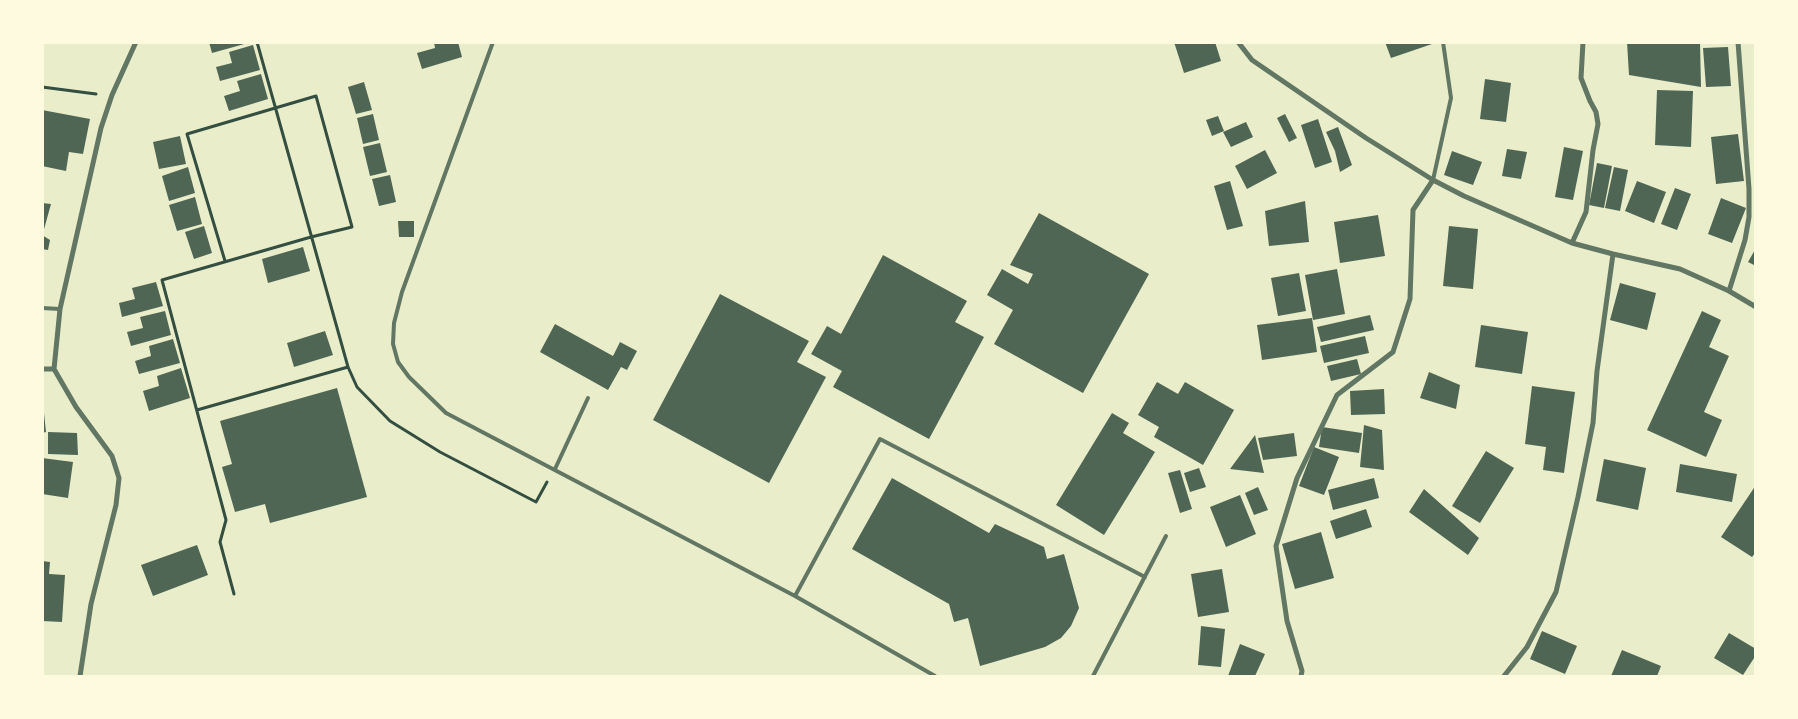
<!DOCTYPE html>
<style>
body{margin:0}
#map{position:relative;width:1798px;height:719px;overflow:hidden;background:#e9edc9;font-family:"Source Sans 3",sans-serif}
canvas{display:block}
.frame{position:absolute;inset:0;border:44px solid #fefae0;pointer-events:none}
</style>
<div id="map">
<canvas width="1798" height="719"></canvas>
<div class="frame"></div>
</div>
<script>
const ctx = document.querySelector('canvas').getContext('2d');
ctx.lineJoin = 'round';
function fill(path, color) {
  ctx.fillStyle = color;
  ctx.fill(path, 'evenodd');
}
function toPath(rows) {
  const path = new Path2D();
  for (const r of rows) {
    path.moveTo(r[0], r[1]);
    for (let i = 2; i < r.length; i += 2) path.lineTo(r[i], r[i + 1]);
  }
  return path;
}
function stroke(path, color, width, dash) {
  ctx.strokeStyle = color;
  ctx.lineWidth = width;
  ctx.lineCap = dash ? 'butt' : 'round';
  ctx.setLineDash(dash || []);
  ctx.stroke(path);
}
const building = toPath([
 [209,42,248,42,248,43,212,53],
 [434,42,458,42,462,57,422,69,417,53,435,48],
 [1174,42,1215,42,1221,61,1184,73],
 [1385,42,1435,42,1435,43,1391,58],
 [1627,42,1700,42,1701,87,1629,75],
 [253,45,260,70,220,81,216,67,232,63,229,52],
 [1728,47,1731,86,1706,87,1703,48],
 [261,74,268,99,229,111,224,96,240,91,237,81],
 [1485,79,1511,83,1506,122,1480,119],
 [364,82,372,110,356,114,348,87],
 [1657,90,1693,91,1691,147,1655,145],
 [42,110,90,119,83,154,69,152,66,171,42,166],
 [373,114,379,140,363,144,357,118],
 [1285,114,1297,138,1289,142,1277,118],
 [1218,116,1224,131,1212,136,1206,120],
 [1318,119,1332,162,1315,168,1301,125],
 [1246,122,1253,137,1231,147,1223,132],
 [1338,127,1352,165,1340,172,1335,151,1326,132],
 [1738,134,1744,181,1716,184,1711,137],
 [180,136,186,164,159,169,153,142],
 [380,143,387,172,370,176,363,147],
 [1564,147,1583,151,1573,200,1555,197],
 [1507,149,1527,152,1521,179,1502,176],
 [1265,150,1277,173,1247,189,1235,166],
 [1452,151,1482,162,1473,185,1444,175],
 [1597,163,1612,166,1604,208,1589,205],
 [188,167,195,193,169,201,162,176],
 [1614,167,1628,170,1620,211,1605,208],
 [390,175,396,202,379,206,372,179],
 [1230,181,1243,226,1227,230,1214,186],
 [1637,181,1666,192,1654,223,1625,211],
 [1675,188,1691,194,1677,230,1661,224],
 [195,197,202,224,177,231,169,205],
 [1721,198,1746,208,1732,243,1708,234],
 [1305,201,1309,242,1269,246,1265,211],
 [42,203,51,204,43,233,42,233],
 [1039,213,1149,274,1083,393,994,344,1013,310,987,295,1002,269,1028,284,1033,274,1010,265],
 [1378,215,1385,256,1340,263,1334,222],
 [398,221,414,221,414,237,399,237],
 [204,226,212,253,194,259,185,232],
 [1449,226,1478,229,1473,289,1443,286],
 [42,235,50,240,48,250,42,249],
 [303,247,310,271,268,283,262,259],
 [1756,248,1756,266,1748,262],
 [883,255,967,301,955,322,984,337,929,439,833,387,842,371,811,354,827,326,841,334],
 [1337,269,1345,314,1313,320,1305,275],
 [1299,273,1306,311,1278,316,1271,278],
 [156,282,163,306,122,317,119,303,135,299,132,288],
 [1620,283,1656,293,1647,330,1610,320],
 [720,294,809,341,797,362,826,377,769,483,653,420],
 [165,311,171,335,131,346,127,332,143,328,140,317],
 [1702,311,1721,320,1709,347,1729,356,1704,412,1722,420,1706,457,1647,430],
 [1370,315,1374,330,1321,342,1317,327],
 [1312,318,1317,352,1262,360,1257,325],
 [555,324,613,356,620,342,637,351,627,370,621,367,608,390,540,352],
 [1481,325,1528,332,1522,374,1475,367],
 [325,331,333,355,294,367,287,343],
 [1365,336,1369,353,1324,363,1320,346],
 [173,339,180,363,139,374,135,361,151,356,149,346],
 [1357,359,1361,374,1331,381,1327,366],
 [181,368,190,398,149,411,143,391,159,386,157,376],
 [1429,372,1460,385,1456,409,1420,398],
 [1157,382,1178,394,1185,382,1234,410,1203,465,1154,437,1159,427,1138,415],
 [1532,386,1575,392,1564,473,1543,470,1546,447,1525,444],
 [337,388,367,497,270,523,265,504,235,512,222,467,232,464,220,421],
 [1384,389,1385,414,1351,415,1350,391],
 [42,413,44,413,46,432,42,433],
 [1112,413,1129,423,1123,433,1155,452,1104,535,1056,505],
 [1364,425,1382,430,1384,470,1360,467],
 [1322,427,1362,433,1359,453,1319,447],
 [48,432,77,433,78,455,48,454],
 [1294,433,1297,456,1263,460,1258,438],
 [1255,435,1264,473,1230,469],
 [1314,447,1339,457,1324,495,1299,486],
 [1486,451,1514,468,1480,523,1452,506],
 [42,458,73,462,68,498,42,494],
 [1604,459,1646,468,1638,510,1596,501],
 [1680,464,1737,474,1732,502,1676,492],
 [1199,468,1206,487,1190,492,1184,473],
 [1180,470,1192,509,1180,513,1168,473],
 [892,478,989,533,995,524,1044,547,1047,559,1064,554,1079,608,1071,626,1061,638,1045,647,980,666,968,618,954,622,949,604,852,549],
 [1374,478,1379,498,1333,510,1328,490],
 [1756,485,1756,552,1752,557,1721,537],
 [1258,487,1268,510,1254,515,1245,493],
 [1424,489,1479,538,1468,555,1409,512],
 [1240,495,1256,534,1226,547,1210,507],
 [1366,509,1372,527,1336,539,1330,521],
 [1321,532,1334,578,1295,589,1282,544],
 [197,545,208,575,153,596,141,565],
 [42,561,50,562,49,574,65,575,62,622,42,621],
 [1222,569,1229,612,1198,617,1191,574],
 [1201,626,1225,629,1221,667,1198,665],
 [1542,631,1577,646,1565,674,1530,659],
 [1729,633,1756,649,1756,655,1743,675,1714,658],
 [1240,644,1265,654,1255,676,1228,676],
 [1622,650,1661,666,1657,676,1611,676]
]);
const path = toPath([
 [42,87,96,94],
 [225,261,187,134,316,96,352,227,311,237,162,280,226,520,220,542,234,594],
 [348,367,357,387,390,421,440,452,536,502,547,482],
 [197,410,348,367,257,42]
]);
const service = toPath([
 [493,42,402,292,394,323,393,344,398,362,409,377,446,413,795,596,935,676],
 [1433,180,1451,98,1443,42],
 [42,308,60,309],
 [555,469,588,398],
 [795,596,880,439,1145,577],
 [1093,676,1166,536]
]);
const minor = toPath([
 [1238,42,1252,60,1366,138,1433,180,1464,196,1572,243,1613,254,1680,269,1729,291,1756,307],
 [1572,243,1586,212,1593,150,1598,124,1596,112,1590,101,1581,78,1583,42],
 [1729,291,1745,240,1749,217,1749,189,1738,42],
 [42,369,54,369],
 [80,676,91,604,116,505,119,478,112,456,76,407,54,369,60,309,101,128,112,95,136,42],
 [1301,676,1302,671,1287,621,1276,546,1297,478,1337,395,1393,352,1410,299,1413,210,1433,180],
 [1504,676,1527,647,1556,592,1578,497,1593,423,1597,371,1613,254]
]);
fill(building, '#4f6655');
stroke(path, '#344e41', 3);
stroke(service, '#617663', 4);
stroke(minor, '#617663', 5);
</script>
